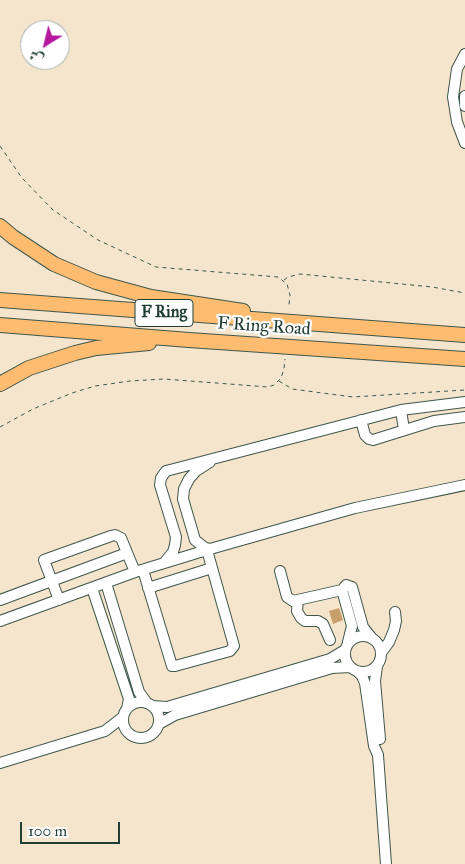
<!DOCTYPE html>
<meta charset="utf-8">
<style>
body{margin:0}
#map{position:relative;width:465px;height:864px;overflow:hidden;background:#f5e5cd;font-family:"IM FELL Great Primer",Amiri,serif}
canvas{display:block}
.north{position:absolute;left:20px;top:20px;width:50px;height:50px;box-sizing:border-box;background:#fff;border:1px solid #a5b1ae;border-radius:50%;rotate:216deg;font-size:14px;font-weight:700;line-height:20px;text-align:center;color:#1f3d34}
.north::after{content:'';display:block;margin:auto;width:18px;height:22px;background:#b5179e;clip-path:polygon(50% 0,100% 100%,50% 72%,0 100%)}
.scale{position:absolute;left:20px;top:822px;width:100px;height:22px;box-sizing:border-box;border:2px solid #1f3d34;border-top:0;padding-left:6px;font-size:15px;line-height:18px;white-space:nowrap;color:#1f3d34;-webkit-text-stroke:4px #fff;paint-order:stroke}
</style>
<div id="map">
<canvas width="465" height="864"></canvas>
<div class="north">ش</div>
<div class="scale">100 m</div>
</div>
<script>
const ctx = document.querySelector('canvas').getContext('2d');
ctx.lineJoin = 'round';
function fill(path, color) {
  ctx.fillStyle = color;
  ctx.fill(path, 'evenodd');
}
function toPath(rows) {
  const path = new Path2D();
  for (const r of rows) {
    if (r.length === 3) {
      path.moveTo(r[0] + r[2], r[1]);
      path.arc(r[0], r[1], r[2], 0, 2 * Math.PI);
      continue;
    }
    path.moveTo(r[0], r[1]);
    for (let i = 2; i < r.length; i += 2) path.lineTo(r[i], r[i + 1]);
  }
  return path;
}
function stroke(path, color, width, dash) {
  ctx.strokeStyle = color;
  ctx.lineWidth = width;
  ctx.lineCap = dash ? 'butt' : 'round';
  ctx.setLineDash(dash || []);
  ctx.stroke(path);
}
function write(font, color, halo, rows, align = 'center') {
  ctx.font = font + ' "IM FELL Great Primer",serif';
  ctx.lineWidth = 4.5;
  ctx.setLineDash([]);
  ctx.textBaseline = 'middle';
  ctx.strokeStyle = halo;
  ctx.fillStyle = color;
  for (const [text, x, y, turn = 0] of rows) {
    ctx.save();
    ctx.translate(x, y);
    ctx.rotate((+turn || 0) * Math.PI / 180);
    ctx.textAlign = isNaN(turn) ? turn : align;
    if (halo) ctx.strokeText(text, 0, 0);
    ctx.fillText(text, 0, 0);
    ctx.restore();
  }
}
const building = toPath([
 [339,608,343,620,333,624,329,611]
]);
const path = toPath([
 [0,146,22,178,53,210,98,240,156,267,278,277,287,284,290,295,289,305],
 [284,280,288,277,300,274,432,287,465,293],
 [279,381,292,389,353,397,465,390],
 [0,427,33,409,72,393,95,386,130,381,164,379,268,387,274,385,281,378,284,369,285,359]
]);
const minor = toPath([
 [465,54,457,69,453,97,457,122,465,143],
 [465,96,465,106],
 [401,410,404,430],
 [361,420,365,435,369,439,373,440,434,421,465,417],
 [210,462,196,471,189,479,184,489,183,499,195,540,205,548,210,549],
 [164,563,173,552,175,545,176,537,160,485,161,478,166,471,401,410,465,402],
 [143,570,172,666,175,666,230,651,234,646,207,550],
 [280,571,287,597,293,601,342,590],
 [106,583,139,692,147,703],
 [92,588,129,699,127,709],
 [148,588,212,568],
 [0,600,127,553],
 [59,600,44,560,111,536,115,535,121,538,135,572],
 [298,600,297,611,301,618,305,621,318,621,323,624,330,640],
 [0,621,135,572,210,549,355,508,465,485],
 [363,654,18],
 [348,642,352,626,342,590,346,585,352,587,363,627,371,637],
 [381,653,389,642,394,630,396,621,395,612],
 [377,666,375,681,380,739],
 [357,671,362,676,365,683,374,746,378,755,386,864],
 [141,720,18],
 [152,706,167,707,330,659,345,650],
 [159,724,175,715,332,668,350,667],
 [0,763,105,731,123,717]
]);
const highway = toPath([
 [0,226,13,237,54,264,96,282,151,297,243,311],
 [0,300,465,335],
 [0,325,189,340,465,359],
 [0,384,29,368,75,353,96,348,149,343]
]);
const shields = [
 [164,313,58]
];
const shieldNames = [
 ["F Ring",164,313]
];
const streetNames = [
 ["F Ring Road",264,327,4]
];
fill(building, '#c89e6b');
stroke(minor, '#3f564b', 12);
stroke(highway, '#3f564b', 16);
stroke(path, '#3f564b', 1, [4, 4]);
stroke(minor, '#fff', 10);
stroke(highway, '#fdbc70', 14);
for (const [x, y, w] of shields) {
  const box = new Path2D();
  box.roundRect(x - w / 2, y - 13.5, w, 27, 4);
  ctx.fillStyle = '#fff';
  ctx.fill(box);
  stroke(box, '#1f3d34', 1);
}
write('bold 16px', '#1f3d34', null, shieldNames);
write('18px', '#1f3d34', '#fff', streetNames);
</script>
